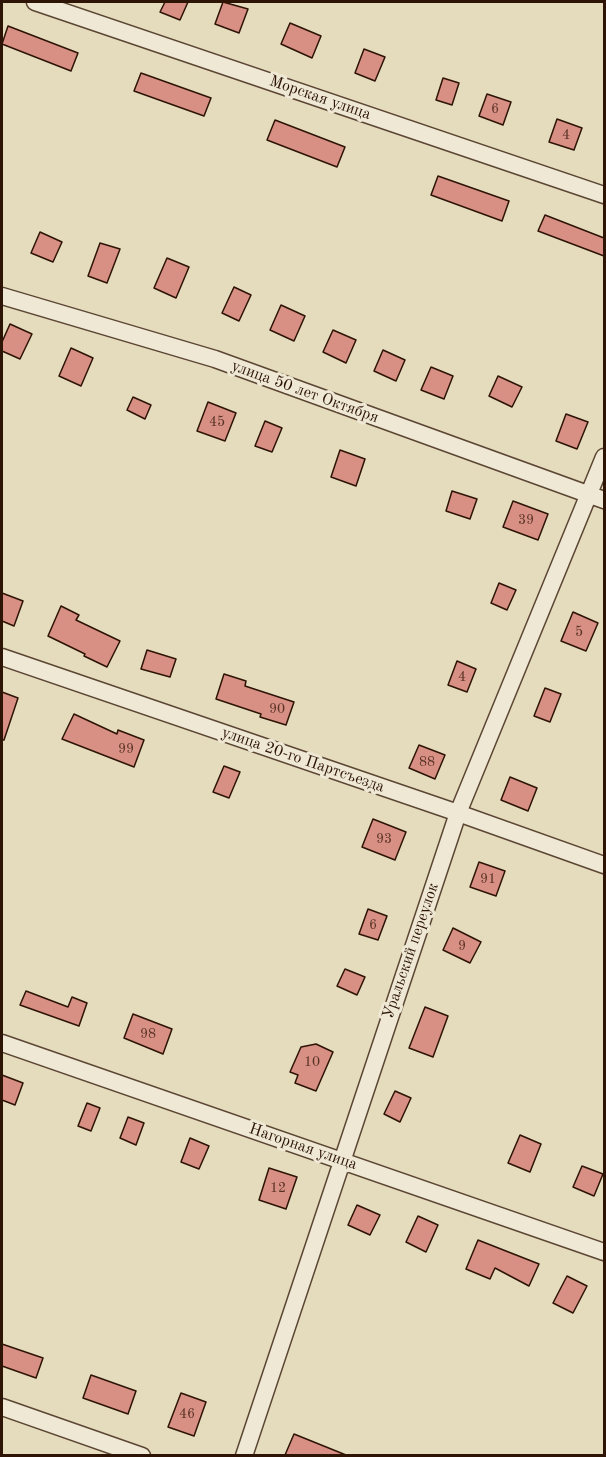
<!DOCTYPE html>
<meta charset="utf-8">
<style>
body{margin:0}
#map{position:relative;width:606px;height:1457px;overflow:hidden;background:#e5dbbd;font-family:"Old Standard TT",serif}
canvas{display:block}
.frame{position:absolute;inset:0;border:3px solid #2d1405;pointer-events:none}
</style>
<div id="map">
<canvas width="606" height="1457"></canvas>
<div class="frame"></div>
</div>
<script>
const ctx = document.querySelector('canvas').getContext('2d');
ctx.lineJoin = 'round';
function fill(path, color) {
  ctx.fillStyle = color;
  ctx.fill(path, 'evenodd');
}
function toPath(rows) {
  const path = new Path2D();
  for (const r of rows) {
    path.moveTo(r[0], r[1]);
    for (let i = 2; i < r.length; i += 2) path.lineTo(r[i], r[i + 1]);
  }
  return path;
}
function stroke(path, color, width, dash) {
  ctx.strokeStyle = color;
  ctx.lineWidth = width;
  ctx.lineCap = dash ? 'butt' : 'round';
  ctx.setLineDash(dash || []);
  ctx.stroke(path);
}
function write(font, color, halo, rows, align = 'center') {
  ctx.font = font + ' "Old Standard TT",serif';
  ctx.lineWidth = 6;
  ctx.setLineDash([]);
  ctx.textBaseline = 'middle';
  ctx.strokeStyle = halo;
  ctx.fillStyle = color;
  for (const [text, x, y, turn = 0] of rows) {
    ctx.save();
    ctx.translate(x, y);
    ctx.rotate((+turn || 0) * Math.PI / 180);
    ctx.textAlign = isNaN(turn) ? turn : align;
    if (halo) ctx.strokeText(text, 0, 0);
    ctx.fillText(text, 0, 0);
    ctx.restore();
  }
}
const building = toPath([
 [165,2,188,2,180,20,160,12,165,2],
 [223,2,248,9,239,33,215,24,223,2],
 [290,23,321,36,312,58,281,44,290,23],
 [8,26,78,53,71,71,2,44,8,26],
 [364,49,385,57,375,81,355,73,364,49],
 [141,73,211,98,204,116,134,91,141,73],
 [443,78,459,83,452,105,436,100,443,78],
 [487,94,511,102,503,125,479,116,487,94],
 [557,119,582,128,574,150,549,142,557,119],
 [275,120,345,147,337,167,267,140,275,120],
 [438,176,509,201,502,221,431,195,438,176],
 [545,215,604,238,604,256,538,231,545,215],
 [40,232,62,242,53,262,31,253,40,232],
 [100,243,120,249,107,283,88,276,100,243],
 [167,258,189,267,176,298,154,288,167,258],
 [234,287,251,295,239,321,222,313,234,287],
 [281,305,305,316,294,341,270,330,281,305],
 [10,324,32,334,20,359,2,351,2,342,10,324],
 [333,330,356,340,346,363,323,352,333,330],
 [71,348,93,358,81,386,59,376,71,348],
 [383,350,405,360,396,381,374,371,383,350],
 [431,367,453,376,444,399,421,390,431,367],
 [498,376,522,387,512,407,489,396,498,376],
 [133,397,151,405,145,419,127,410,133,397],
 [208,402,236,413,225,441,197,431,208,402],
 [566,414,588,422,577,449,556,441,566,414],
 [265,421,282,428,272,452,255,446,265,421],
 [340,450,365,459,356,486,331,477,340,450],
 [452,491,477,499,470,519,446,511,452,491],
 [513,501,548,514,538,540,503,527,513,501],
 [499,583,516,590,507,610,491,603,499,583],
 [2,593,23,601,14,626,2,621,2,593],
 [61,606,79,615,76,620,120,641,107,667,84,656,85,654,48,636,61,606],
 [573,612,598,623,586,651,561,641,573,612],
 [147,650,176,659,170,677,141,669,147,650],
 [457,661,476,669,467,692,448,685,457,661],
 [224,674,246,681,245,686,294,702,286,725,260,717,261,714,216,699,224,674],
 [545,688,561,694,550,722,534,716,545,688],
 [2,692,18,698,4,740,2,740,2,692],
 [74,714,117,734,118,730,144,740,134,767,62,739,74,714],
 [419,745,445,755,435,779,409,768,419,745],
 [224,766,240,772,229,798,213,792,224,766],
 [510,777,537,788,528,811,501,800,510,777],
 [373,819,406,832,395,860,362,847,373,819],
 [479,862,505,871,496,896,470,887,479,862],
 [368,909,387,916,378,940,359,934,368,909],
 [453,928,481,942,470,963,443,950,453,928],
 [345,969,365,977,357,995,337,986,345,969],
 [26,991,68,1007,72,997,87,1003,79,1026,20,1005,26,991],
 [425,1007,448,1016,433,1057,409,1048,425,1007],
 [133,1014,172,1029,163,1054,124,1038,133,1014],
 [316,1044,333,1052,316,1091,295,1083,298,1075,290,1072,301,1047,316,1044],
 [2,1075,23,1083,15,1105,2,1100,2,1075],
 [395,1091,411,1098,400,1122,384,1114,395,1091],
 [87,1103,100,1108,91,1131,78,1126,87,1103],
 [128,1117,144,1123,136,1145,120,1138,128,1117],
 [520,1135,541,1144,530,1172,508,1163,520,1135],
 [190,1138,209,1146,199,1169,181,1162,190,1138],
 [582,1166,603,1174,594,1196,573,1187,582,1166],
 [269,1168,297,1177,286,1209,259,1200,269,1168],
 [357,1205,380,1215,370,1235,348,1225,357,1205],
 [418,1216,438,1225,426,1252,406,1242,418,1216],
 [478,1240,539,1264,529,1286,495,1268,490,1279,466,1269,478,1240],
 [567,1276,587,1286,573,1313,553,1303,567,1276],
 [2,1344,43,1358,36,1378,2,1366,2,1344],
 [91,1375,136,1391,128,1414,83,1398,91,1375],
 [181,1393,206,1402,194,1436,168,1427,181,1393],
 [294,1434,346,1455,285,1455,294,1434]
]);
const minor = toPath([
 [35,2,604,195],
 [2,296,215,359,604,500],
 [2,657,458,813,604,865],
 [2,1043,604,1252],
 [2,1407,142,1456],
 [244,1456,458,813,604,457]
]);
const numberNames = [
 ["6",495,109],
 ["4",566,135],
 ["45",217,422],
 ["39",526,520],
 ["5",579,632],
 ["4",462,677],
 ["90",277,709],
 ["99",126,749],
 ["88",427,762],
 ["93",384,839],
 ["91",488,879],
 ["6",373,925],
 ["9",462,946],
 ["98",148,1034],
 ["10",312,1062],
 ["12",278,1188],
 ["46",187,1414]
];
const streetNames = [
 ["Морская улица",320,98,19],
 ["улица 50 лет Октября",305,392,20],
 ["улица 20-го Партсъезда",303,760,19],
 ["Уральский переулок",411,951,-71],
 ["Нагорная улица",303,1147,19]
];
fill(building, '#d88f84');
stroke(building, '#2d1405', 1.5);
stroke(minor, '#5b4633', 19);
stroke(minor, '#eee8d4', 16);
write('14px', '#583325', null, numberNames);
write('16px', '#2d1405', '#eee8d4', streetNames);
</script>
